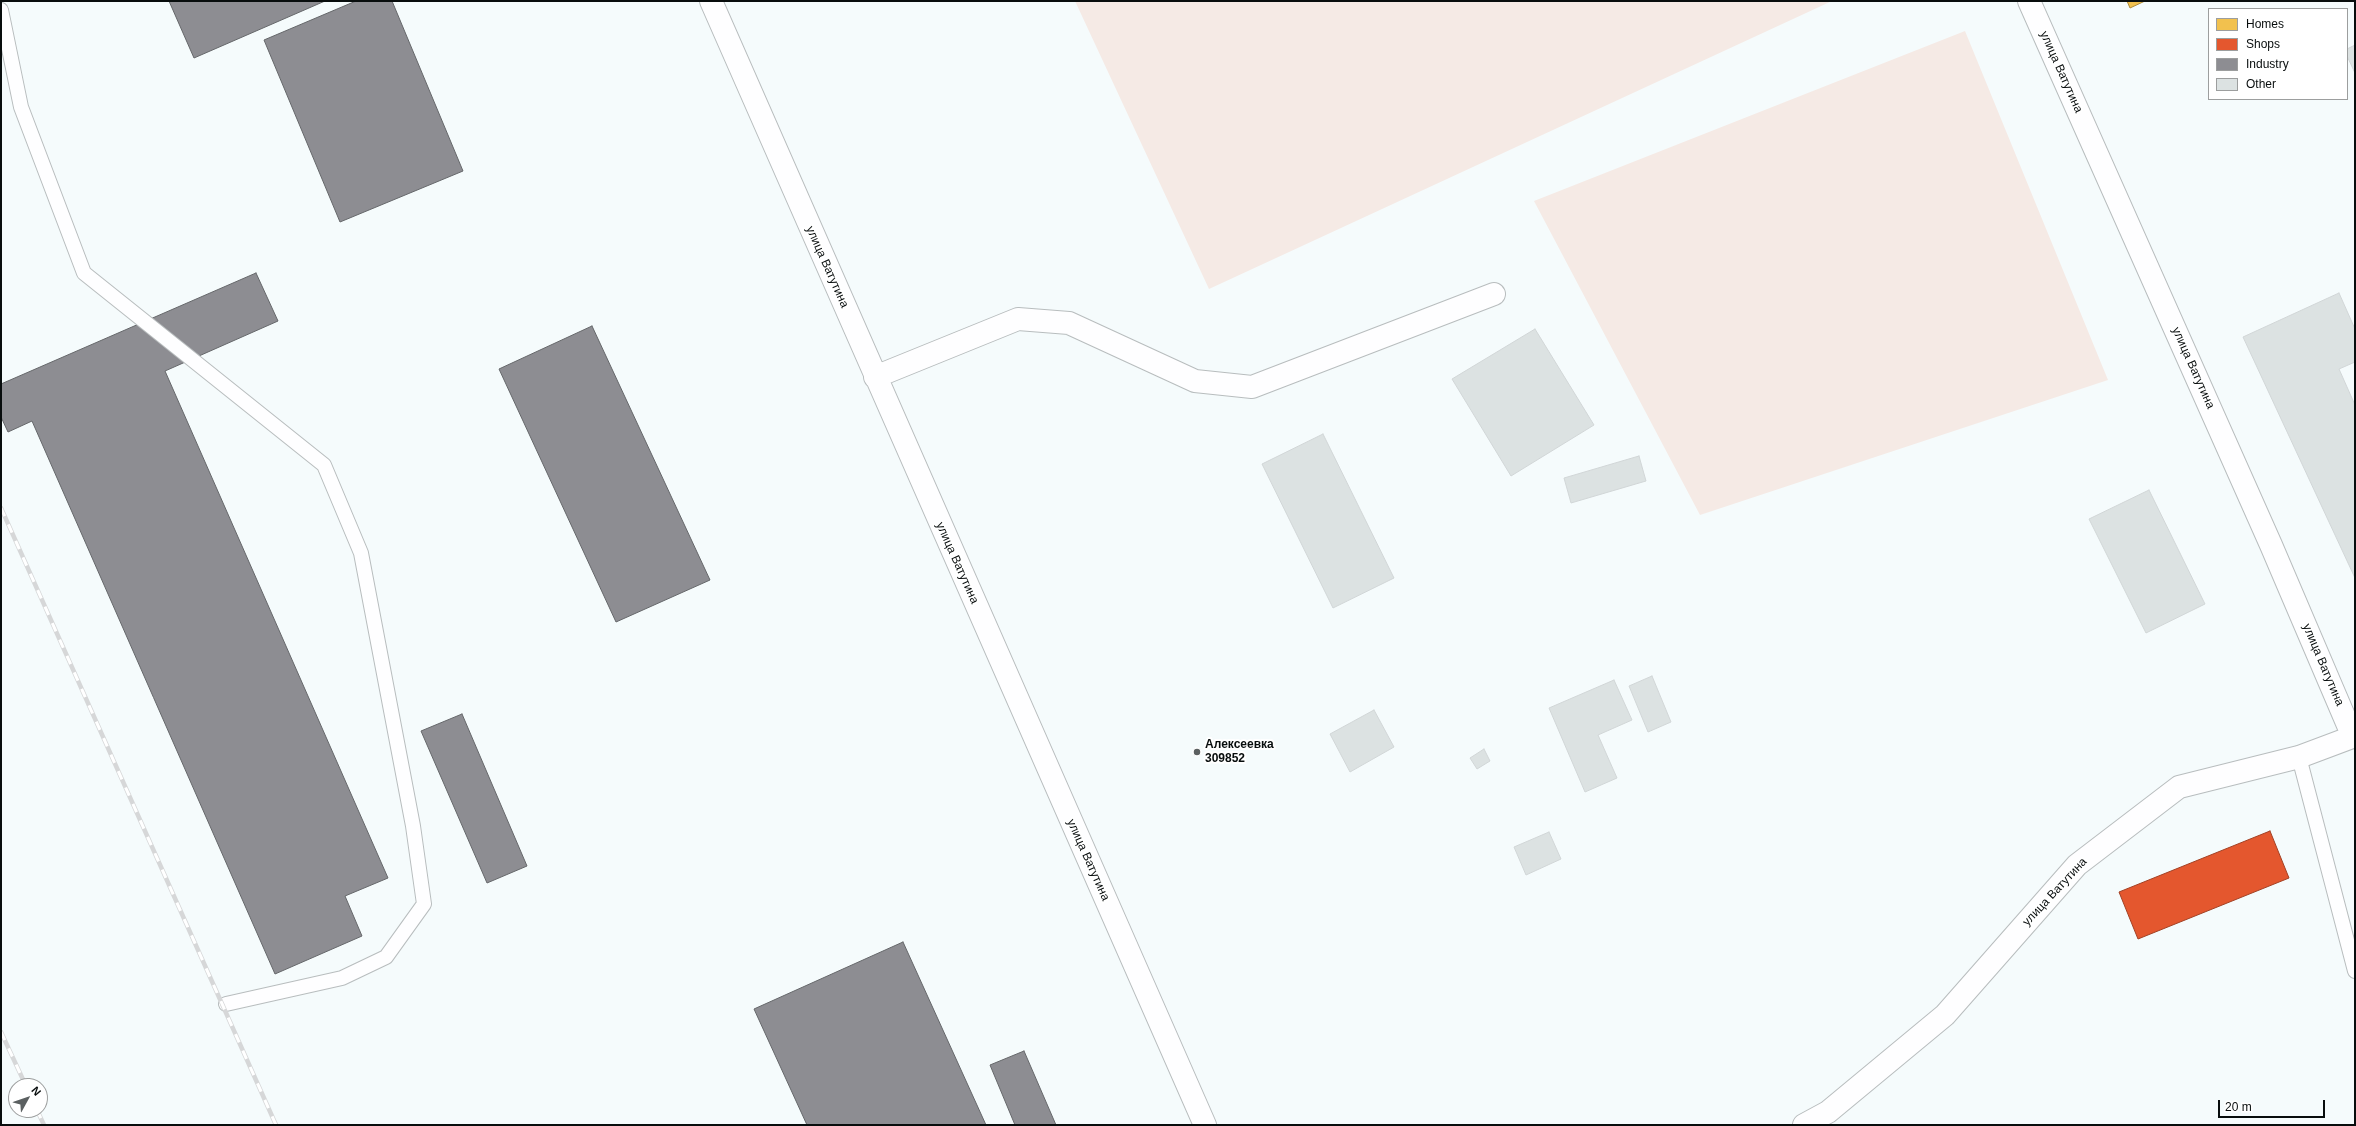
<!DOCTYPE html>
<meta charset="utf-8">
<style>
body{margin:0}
#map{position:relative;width:2356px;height:1126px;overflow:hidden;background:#f5fbfc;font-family:Helvetica,sans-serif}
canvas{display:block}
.frame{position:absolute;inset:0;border:2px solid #080d0d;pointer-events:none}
.legend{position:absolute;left:2208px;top:8px;width:140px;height:92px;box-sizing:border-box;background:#fff;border:1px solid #9c9e9e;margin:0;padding:5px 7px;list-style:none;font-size:12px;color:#080d0d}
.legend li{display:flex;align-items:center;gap:8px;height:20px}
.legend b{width:20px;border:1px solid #9c9e9e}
.north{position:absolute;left:8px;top:1078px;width:40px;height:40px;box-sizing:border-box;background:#fff;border:1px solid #9c9e9e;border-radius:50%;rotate:50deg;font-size:11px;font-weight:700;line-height:16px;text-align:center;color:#080d0d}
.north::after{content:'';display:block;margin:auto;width:14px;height:18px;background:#5b6061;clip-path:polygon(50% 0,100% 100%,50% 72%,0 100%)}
.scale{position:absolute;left:2218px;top:1100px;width:107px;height:18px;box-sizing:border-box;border:2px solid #080d0d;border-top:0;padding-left:5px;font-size:12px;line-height:14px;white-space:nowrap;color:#080d0d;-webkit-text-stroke:3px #fff;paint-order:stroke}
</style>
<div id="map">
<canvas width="2356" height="1126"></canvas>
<div class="frame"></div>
<ul class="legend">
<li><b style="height:11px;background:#f2c14e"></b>Homes</li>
<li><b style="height:11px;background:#e4572e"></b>Shops</li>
<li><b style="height:11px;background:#8d8d92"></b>Industry</li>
<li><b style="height:11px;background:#dce2e2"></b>Other</li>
</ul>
<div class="north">N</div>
<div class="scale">20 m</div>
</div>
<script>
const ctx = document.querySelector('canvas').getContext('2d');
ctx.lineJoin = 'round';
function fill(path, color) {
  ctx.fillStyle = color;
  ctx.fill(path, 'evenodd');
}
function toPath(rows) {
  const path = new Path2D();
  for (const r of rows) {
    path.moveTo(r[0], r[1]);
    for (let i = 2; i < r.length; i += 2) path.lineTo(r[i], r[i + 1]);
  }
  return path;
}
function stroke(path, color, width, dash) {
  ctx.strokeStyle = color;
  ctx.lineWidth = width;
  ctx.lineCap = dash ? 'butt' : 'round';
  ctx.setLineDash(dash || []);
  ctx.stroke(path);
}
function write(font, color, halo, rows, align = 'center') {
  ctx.font = font + ' Helvetica,sans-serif';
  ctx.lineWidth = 4;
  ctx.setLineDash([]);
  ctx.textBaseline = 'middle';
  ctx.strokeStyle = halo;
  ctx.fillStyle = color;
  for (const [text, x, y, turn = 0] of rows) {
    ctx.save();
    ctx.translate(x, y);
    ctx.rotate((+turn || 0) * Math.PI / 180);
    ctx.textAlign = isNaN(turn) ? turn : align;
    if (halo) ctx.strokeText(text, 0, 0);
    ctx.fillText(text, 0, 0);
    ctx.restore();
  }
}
const green = toPath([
 [1075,1,1832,1,1209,289],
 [1965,31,2108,380,1700,515,1534,201]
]);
const homes = toPath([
 [2127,1,2145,1,2130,8,2127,1]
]);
const shops = toPath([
 [2270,831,2289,878,2138,939,2119,892,2270,831]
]);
const industry = toPath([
 [169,1,325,1,194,58,169,1],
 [356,1,392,1,463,171,340,222,264,40,356,1],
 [256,273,278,321,165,371,388,878,345,896,362,936,275,974,32,421,8,432,1,417,1,384,256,273],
 [592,326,710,580,616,622,499,369,592,326],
 [462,714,527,866,487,883,421,731,462,714],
 [903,942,986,1125,807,1125,754,1009,903,942],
 [1024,1051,1056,1125,1015,1125,990,1065,1024,1051]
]);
const building = toPath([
 [2355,45,2355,73,2347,56,2347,49,2355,45],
 [2339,293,2355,329,2355,362,2339,369,2355,405,2355,578,2243,337,2339,293],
 [1535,329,1594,425,1511,476,1452,379,1535,329],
 [1323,434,1394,578,1333,608,1262,464,1323,434],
 [1639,456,1646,481,1571,503,1564,478,1639,456],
 [2149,490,2205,604,2146,633,2089,519,2149,490],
 [1652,676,1671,722,1648,732,1629,686,1652,676],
 [1614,680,1632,720,1598,735,1617,778,1585,792,1549,708,1614,680],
 [1374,710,1394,747,1350,772,1330,734,1374,710],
 [1484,749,1490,761,1477,769,1470,758,1484,749],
 [1549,832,1561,859,1526,875,1514,847,1549,832]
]);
const service = toPath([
 [1,10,21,107,84,273,324,465,361,553,413,826,424,904,386,957,342,978,226,1004],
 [2299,757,2355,971]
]);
const minor = toPath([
 [711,1,1205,1125],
 [2029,1,2271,545,2353,737],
 [875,377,1018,319,1069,323,1195,381,1252,387,1494,294],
 [1804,1125,1828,1112,1945,1015,2077,865,2179,787,2299,757,2355,736]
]);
const rail = toPath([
 [1,508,276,1125],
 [1,1032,26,1086],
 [37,1110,44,1125]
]);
const markers = [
 [1197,752,4,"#5b6061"]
];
const streetNames = [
 ["улица Ватутина",2061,72,66],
 ["улица Ватутина",827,267,66],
 ["улица Ватутина",2193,368,66],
 ["улица Ватутина",957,563,66],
 ["улица Ватутина",2323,665,67],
 ["улица Ватутина",1088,860,66],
 ["улица Ватутина",2055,892,-47]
];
const poiNames = [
 ["Алексеевка",1205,745],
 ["309852",1205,759]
];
fill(green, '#f5eae5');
fill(homes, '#f2c14e');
stroke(homes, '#ac8b3a', 1);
fill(shops, '#e4572e');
stroke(shops, '#a24124', 1);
fill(industry, '#8d8d92');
stroke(industry, '#65676a', 1);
fill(building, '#dce2e2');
stroke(building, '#d1d6d7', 1);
stroke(service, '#b8bdbe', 16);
stroke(minor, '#b8bdbe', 24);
stroke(service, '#fefeff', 14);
stroke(minor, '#fefeff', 22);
stroke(rail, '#d6d7d8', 4.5);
stroke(rail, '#fff', 3, [9]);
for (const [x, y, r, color] of markers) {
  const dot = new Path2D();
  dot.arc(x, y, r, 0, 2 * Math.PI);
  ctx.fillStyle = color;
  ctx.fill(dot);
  stroke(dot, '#fff', 1.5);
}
write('12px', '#080d0d', '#fff', streetNames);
write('bold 12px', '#080d0d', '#fff', poiNames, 'left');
</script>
